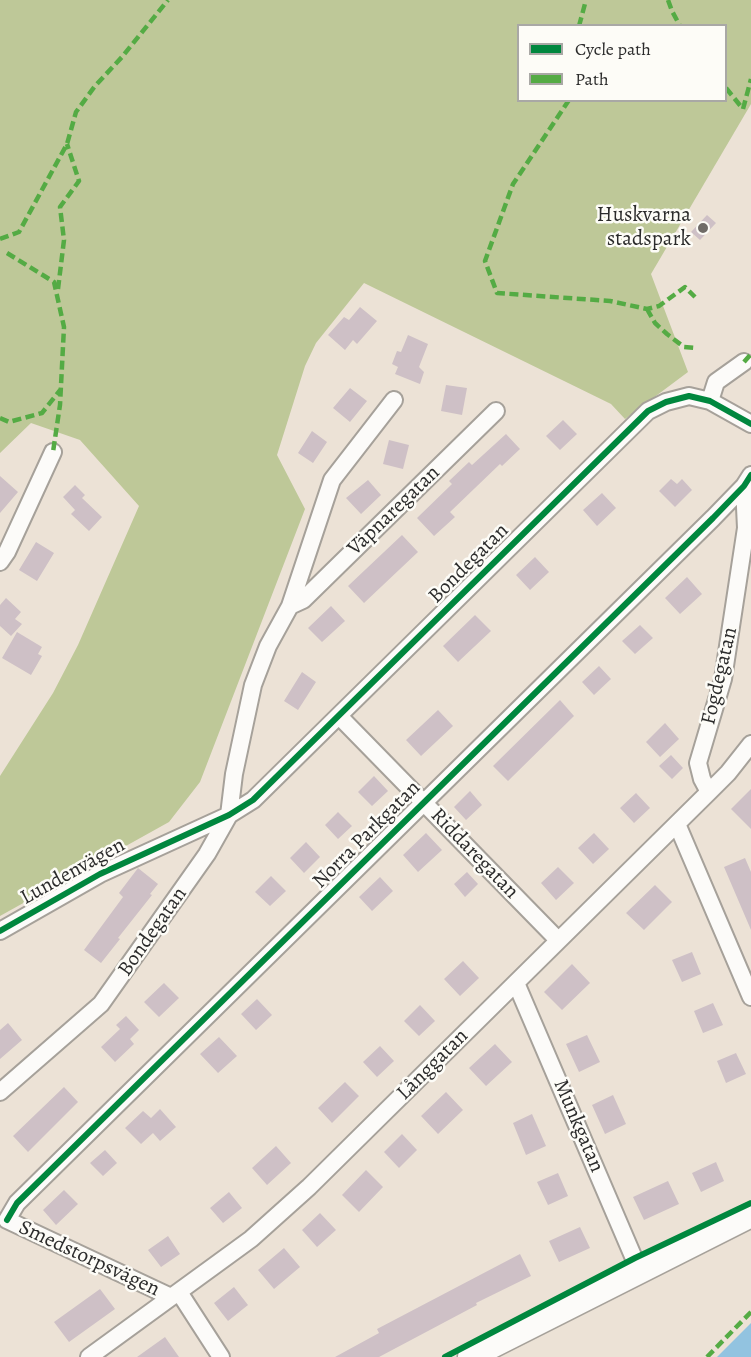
<!DOCTYPE html>
<meta charset="utf-8">
<style>
body{margin:0}
#map{position:relative;width:751px;height:1357px;overflow:hidden;background:#ece2d6;font-family:Alegreya,serif}
canvas{display:block}
.legend{position:absolute;left:517px;top:24px;width:210px;height:78px;box-sizing:border-box;background:#fdfcf7;border:2px solid #a9a8a5;margin:0;padding:8px 10px;list-style:none;font-size:18px;color:#2b2b2b}
.legend li{display:flex;align-items:center;gap:12px;height:30px}
.legend b{width:30px;border:2px solid #a9a8a5}
</style>
<div id="map">
<canvas width="751" height="1357"></canvas>
<ul class="legend">
<li><b style="height:8px;background:#00873e"></b>Cycle path</li>
<li><b style="height:8px;background:#54ab44"></b>Path</li>
</ul>
</div>
<script>
const ctx = document.querySelector('canvas').getContext('2d');
ctx.lineJoin = 'round';
function fill(path, color) {
  ctx.fillStyle = color;
  ctx.fill(path, 'evenodd');
}
function toPath(rows) {
  const path = new Path2D();
  for (const r of rows) {
    path.moveTo(r[0], r[1]);
    for (let i = 2; i < r.length; i += 2) path.lineTo(r[i], r[i + 1]);
  }
  return path;
}
function stroke(path, color, width, dash) {
  ctx.strokeStyle = color;
  ctx.lineWidth = width;
  ctx.lineCap = dash ? 'butt' : 'round';
  ctx.setLineDash(dash || []);
  ctx.stroke(path);
}
function write(font, color, halo, rows, align = 'center') {
  ctx.font = font + ' Alegreya,serif';
  ctx.lineWidth = 5;
  ctx.setLineDash([]);
  ctx.textBaseline = 'middle';
  ctx.strokeStyle = halo;
  ctx.fillStyle = color;
  for (const [text, x, y, turn = 0] of rows) {
    ctx.save();
    ctx.translate(x, y);
    ctx.rotate((+turn || 0) * Math.PI / 180);
    ctx.textAlign = isNaN(turn) ? turn : align;
    if (halo) ctx.strokeText(text, 0, 0);
    ctx.fillText(text, 0, 0);
    ctx.restore();
  }
}
const forest = toPath([
 [0,0,751,0,751,104,651,274,688,372,625,419,611,404,364,283,316,343,305,366,277,455,305,509,200,782,169,822,0,916,0,776,53,693,78,645,139,506,80,440,31,423,0,453],
 [518,26,726,26,726,100,518,100]
]);
const water = toPath([
 [751,1323,751,1357,717,1357]
]);
const building = toPath([
 [707,215,716,223,700,240,691,232],
 [360,307,377,321,357,344,353,340,345,350,328,335,344,317,349,320],
 [408,335,428,344,419,367,424,372,420,384,395,374,398,367,392,364,397,351,401,352],
 [446,385,467,388,462,415,441,411],
 [350,388,367,401,350,422,333,408],
 [563,420,577,434,560,450,546,436],
 [312,431,327,442,313,463,298,453],
 [506,434,520,449,502,466,500,464,450,512,455,517,434,536,417,518,452,484,449,481,469,462,472,465],
 [389,440,409,445,403,469,383,464],
 [0,476,18,492,0,513],
 [671,479,677,484,682,479,692,490,675,507,659,491],
 [368,480,381,495,361,514,346,498],
 [75,485,85,495,82,498,102,517,89,531,71,514,75,510,63,497],
 [602,493,616,508,597,526,583,510],
 [402,535,418,552,364,603,348,586],
 [36,542,54,553,37,581,19,570],
 [535,557,549,572,530,590,516,575],
 [687,577,702,594,680,614,665,598],
 [6,598,21,612,15,619,22,624,11,636,0,626,0,605],
 [331,606,345,621,322,642,308,628],
 [475,615,491,631,458,662,443,646],
 [640,625,653,638,635,654,622,641],
 [17,632,42,647,38,654,42,656,31,675,2,658],
 [599,666,611,679,594,695,582,682],
 [302,672,316,682,298,710,284,701],
 [560,700,574,716,508,781,493,766],
 [438,710,453,726,421,756,406,740],
 [665,723,679,739,660,757,646,742],
 [671,755,683,768,672,779,659,766],
 [374,776,388,791,372,806,358,792],
 [751,789,751,829,731,809],
 [470,791,482,805,466,820,454,807],
 [636,793,650,808,634,823,620,808],
 [338,812,352,826,338,839,325,825],
 [426,833,442,850,418,872,403,855],
 [594,833,609,849,593,864,578,848],
 [306,842,320,857,304,873,290,858],
 [745,858,751,872,751,930,724,867],
 [558,867,574,883,556,900,541,883],
 [138,868,158,884,150,894,152,895,118,938,120,939,101,963,84,950,123,897,119,893],
 [467,872,478,884,465,897,454,884],
 [271,876,286,891,270,906,255,892],
 [380,877,393,891,372,911,359,897],
 [655,885,672,902,644,930,626,913],
 [692,952,701,974,682,982,672,960],
 [463,961,479,978,460,996,444,979],
 [572,964,590,983,562,1010,544,992],
 [164,983,179,998,159,1017,144,1002],
 [257,999,272,1015,256,1030,241,1014],
 [713,1003,723,1025,703,1033,694,1011],
 [420,1005,435,1021,419,1036,404,1021],
 [126,1016,139,1030,130,1039,134,1044,115,1062,101,1047,120,1029,116,1025],
 [8,1023,22,1040,0,1059,0,1030],
 [587,1035,600,1062,579,1072,566,1044],
 [219,1037,237,1056,218,1073,200,1054],
 [495,1044,512,1062,486,1086,469,1068],
 [380,1046,394,1061,377,1077,363,1062],
 [736,1053,746,1074,726,1083,717,1061],
 [345,1082,359,1096,332,1123,318,1108],
 [64,1087,78,1102,28,1152,13,1136],
 [446,1092,463,1110,438,1134,421,1116],
 [613,1095,626,1124,605,1134,592,1105],
 [160,1109,176,1127,160,1141,153,1133,141,1144,125,1128,143,1111,151,1118],
 [532,1114,546,1146,526,1155,513,1123],
 [402,1134,417,1150,399,1168,384,1152],
 [276,1146,291,1163,267,1185,252,1168],
 [105,1150,117,1163,103,1176,90,1163],
 [716,1162,724,1181,701,1192,692,1173],
 [366,1170,383,1187,359,1212,342,1195],
 [558,1173,568,1196,548,1205,537,1182],
 [668,1181,679,1204,644,1220,633,1197],
 [64,1190,78,1204,56,1225,43,1210],
 [229,1192,242,1208,223,1223,210,1208],
 [320,1213,336,1230,317,1247,302,1230],
 [580,1227,590,1248,559,1262,549,1241],
 [168,1236,180,1254,161,1267,148,1250],
 [284,1248,300,1267,274,1289,258,1270],
 [520,1254,531,1276,476,1303,477,1305,379,1357,335,1357,379,1333,377,1329],
 [234,1287,248,1305,228,1321,214,1303],
 [100,1289,115,1309,69,1342,54,1322],
 [165,1337,179,1357,137,1357]
]);
const minor = toPath([
 [710,401,716,382,744,362],
 [0,562,7,552,53,452],
 [290,606,303,600,496,411],
 [339,716,558,940],
 [709,792,702,779,698,763,723,679,746,528,744,486],
 [229,815,234,774,253,685,268,646,290,606,332,480,394,400],
 [677,824,751,997],
 [0,931,100,874,229,815],
 [516,983,639,1270],
 [0,1092,101,1004,207,854,229,815,253,800,648,411,666,402,689,396,710,401,751,424],
 [7,1220,17,1203,713,518,744,486,751,475],
 [7,1220,171,1297],
 [179,1292,221,1357],
 [89,1357,251,1239,309,1187,709,792,728,773,751,744]
]);
const secondary = toPath([
 [470,1357,751,1215]
]);
const quiet = toPath([
 [668,0,672,11,680,26],
 [579,26,586,0],
 [726,88,743,109],
 [569,100,513,184,485,261,497,293,610,301,647,309,659,306,685,287,695,297],
 [743,109,751,79],
 [0,239,19,232,67,144,76,112,95,86,122,57,168,0],
 [7,253,54,282,64,327,60,405,53,452],
 [58,289,64,240,60,207,79,181,67,144],
 [647,309,655,323,667,334,684,347,696,348],
 [744,362,751,354],
 [0,418,9,422,42,413,61,389],
 [707,1357,751,1312]
]);
const cycleway = toPath([
 [0,931,100,874,229,815,253,800,648,411,666,402,689,396,710,401,751,424],
 [7,1220,17,1203,713,518,744,486,751,475],
 [445,1357,635,1258,751,1203]
]);
const markers = [
 [703,228,6,"#6f6b67"]
];
const poiNames = [
 ["Huskvarna",691,216],
 ["stadspark",691,240]
];
const streetNames = [
 ["Väpnaregatan",394,511,-44],
 ["Bondegatan",469,564,-45],
 ["Fogdegatan",720,676,-77],
 ["Norra Parkgatan",367,835,-45],
 ["Riddaregatan",474,854,46],
 ["Lundenvägen",73,872,-29],
 ["Bondegatan",153,932,-55],
 ["Långgatan",433,1065,-45],
 ["Munkgatan",578,1126,67],
 ["Smedstorpsvägen",89,1259,25]
];
fill(forest, '#bec898');
fill(water, '#92c3e0');
fill(building, '#cec0c6');
stroke(minor, '#a6a19a', 20);
stroke(secondary, '#a6a19a', 27);
stroke(minor, '#fcfbf9', 16);
stroke(secondary, '#fcfbf9', 24);
stroke(quiet, '#54ab44', 4.5, [9, 4.5]);
stroke(cycleway, '#00873e', 6);
for (const [x, y, r, color] of markers) {
  const dot = new Path2D();
  dot.arc(x, y, r, 0, 2 * Math.PI);
  ctx.fillStyle = color;
  ctx.fill(dot);
  stroke(dot, '#fdfcf7', 2);
}
write('21px', '#2b2b2b', '#fdfcf7', poiNames, 'right');
write('21px', '#2b2b2b', '#fdfcf7', streetNames);
</script>
